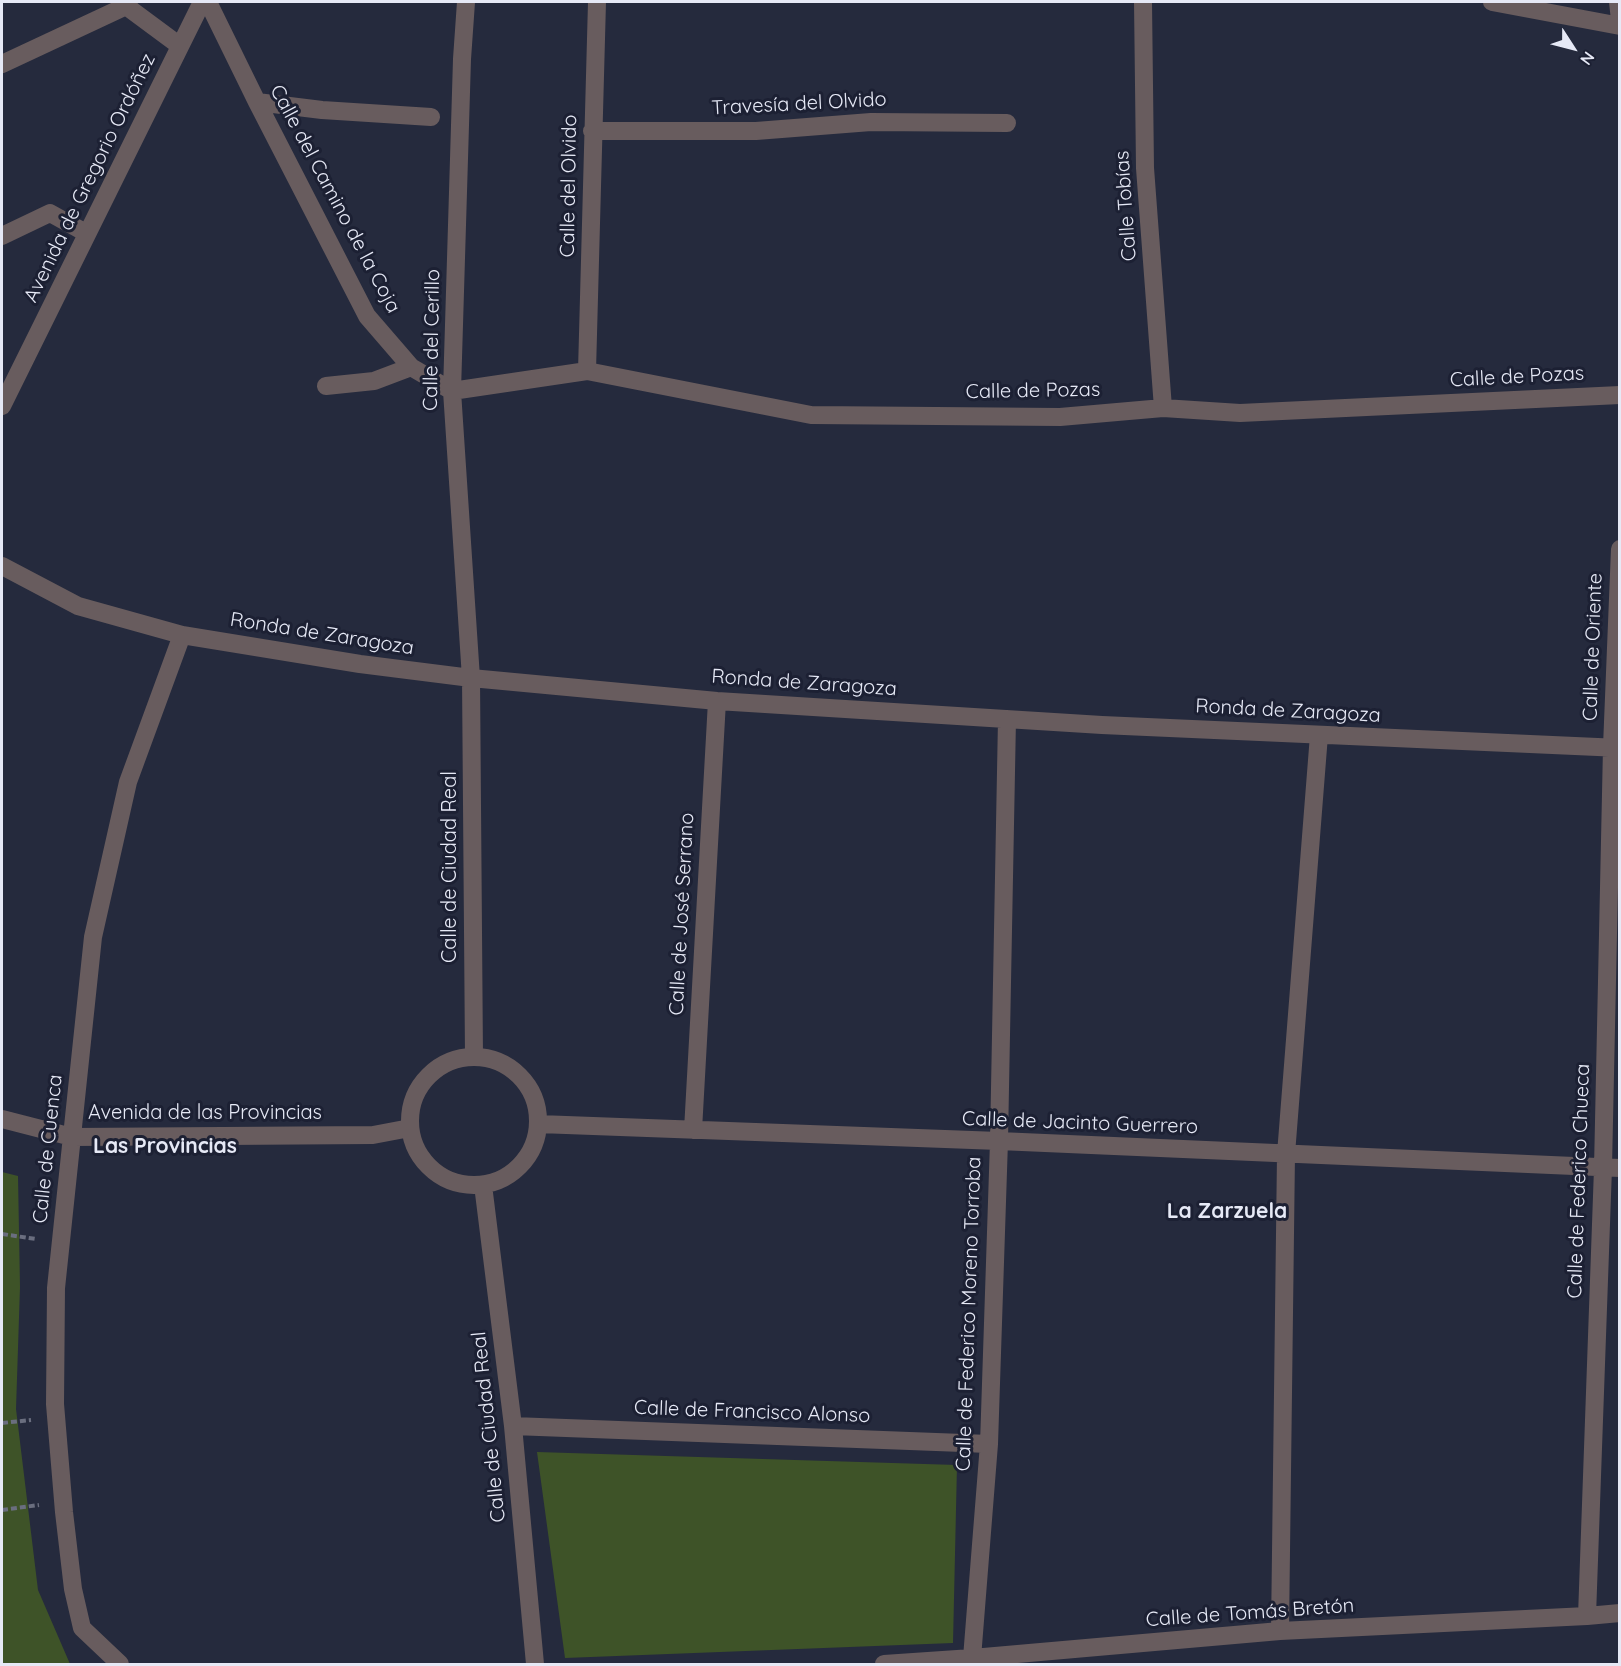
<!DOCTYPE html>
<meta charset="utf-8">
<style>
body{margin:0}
#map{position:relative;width:1621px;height:1666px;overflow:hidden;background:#252a3d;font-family:Quicksand,sans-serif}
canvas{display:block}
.frame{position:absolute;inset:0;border:3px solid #e6e9f6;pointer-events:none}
.north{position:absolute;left:1543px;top:18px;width:60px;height:60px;-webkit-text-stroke:4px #1c2033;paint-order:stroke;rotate:126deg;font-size:16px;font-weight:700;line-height:24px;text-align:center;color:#e6e9f6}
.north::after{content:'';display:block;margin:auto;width:21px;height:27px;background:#e6e9f6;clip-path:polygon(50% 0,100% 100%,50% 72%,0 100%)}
</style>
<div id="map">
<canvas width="1621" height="1666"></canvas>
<div class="frame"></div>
<div class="north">N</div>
</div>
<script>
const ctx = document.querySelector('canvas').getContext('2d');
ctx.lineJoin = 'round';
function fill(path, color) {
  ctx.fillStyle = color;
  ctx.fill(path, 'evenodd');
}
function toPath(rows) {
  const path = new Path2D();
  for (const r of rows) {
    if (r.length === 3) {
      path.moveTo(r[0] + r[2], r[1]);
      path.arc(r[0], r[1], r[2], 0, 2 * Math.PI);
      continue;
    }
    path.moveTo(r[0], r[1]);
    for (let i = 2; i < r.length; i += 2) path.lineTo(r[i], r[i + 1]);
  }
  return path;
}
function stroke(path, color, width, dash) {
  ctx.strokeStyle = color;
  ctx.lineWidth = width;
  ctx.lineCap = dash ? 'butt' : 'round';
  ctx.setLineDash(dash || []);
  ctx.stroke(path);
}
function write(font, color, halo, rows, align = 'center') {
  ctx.font = font + ' Quicksand,sans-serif';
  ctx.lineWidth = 6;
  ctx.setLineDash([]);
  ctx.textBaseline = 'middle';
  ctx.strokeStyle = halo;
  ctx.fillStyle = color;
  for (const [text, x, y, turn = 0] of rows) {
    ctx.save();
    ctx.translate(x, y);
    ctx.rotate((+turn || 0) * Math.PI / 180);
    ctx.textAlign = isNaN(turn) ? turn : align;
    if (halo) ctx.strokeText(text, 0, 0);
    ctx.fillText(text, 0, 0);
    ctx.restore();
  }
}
const green = toPath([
 [2,1172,18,1176,20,1287,16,1409,38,1590,70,1664,2,1664],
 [537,1452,957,1465,953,1643,565,1658]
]);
const path = toPath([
 [2,1234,36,1239],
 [2,1423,31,1420],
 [2,1510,39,1505]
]);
const minor = toPath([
 [208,2,257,102,367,316,411,367,452,391,587,371,811,415,1060,417,1163,408,1240,413,1620,395],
 [466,2,462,59,452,391,471,678,474,1057],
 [1143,2,1145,168,1163,408],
 [1492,2,1620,26],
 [1618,2,1620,20],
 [126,6,180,46],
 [2,64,126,6,129,2],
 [257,102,322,110,431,117],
 [592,131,756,131,871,122,1007,123],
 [2,236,50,213,86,233],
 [587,371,597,2],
 [326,386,374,381,411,367],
 [2,406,202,2],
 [2,566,78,606,182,635,360,664,471,678,717,701,1102,725,1620,748],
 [474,1121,64],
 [2,1119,72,1137,373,1135,410,1128],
 [539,1124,999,1141,1620,1168],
 [693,1130,717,701],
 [483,1185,513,1426,535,1664],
 [513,1426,989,1444],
 [1587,1616,1603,1168,1612,747,1620,549],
 [1280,1631,1286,1154,1319,735],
 [972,1658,989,1444,999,1141,1007,719],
 [120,1664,82,1628,73,1589,64,1512,55,1404,56,1288,93,937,128,782,182,635],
 [884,1664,972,1658,1280,1631,1587,1616,1620,1613]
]);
const streetNames = [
 ["Travesía del Olvido",799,104,-3],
 ["Avenida de Gregorio Ordóñez",90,178,-64],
 ["Calle del Olvido",569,186,-89],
 ["Calle del Camino de la Coja",335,199,62],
 ["Calle Tobías",1126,206,-94],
 ["Calle del Cerillo",432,340,-89],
 ["Calle de Pozas",1517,377,-3],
 ["Calle de Pozas",1033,391,-1],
 ["Ronda de Zaragoza",322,634,9],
 ["Calle de Oriente",1593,647,-88],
 ["Ronda de Zaragoza",804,683,4],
 ["Ronda de Zaragoza",1288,711,3],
 ["Calle de Ciudad Real",450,867,-90],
 ["Calle de José Serrano",682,914,-87],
 ["Avenida de las Provincias",205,1113],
 ["Calle de Jacinto Guerrero",1080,1123,2],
 ["Calle de Cuenca",48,1149,-84],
 ["Calle de Federico Chueca",1579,1181,-88],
 ["Calle de Federico Moreno Torroba",969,1314,-88],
 ["Calle de Francisco Alonso",752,1412,2],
 ["Calle de Ciudad Real",489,1427,-96],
 ["Calle de Tomás Bretón",1250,1613,-4]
];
const neighbourhoodNames = [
 ["Las Provincias",165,1147],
 ["La Zarzuela",1227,1212]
];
fill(green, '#3e5328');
stroke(path, '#6a6e7f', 4, [6, 3]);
stroke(minor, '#685c5e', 18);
write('20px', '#e6e9f6', '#1c2033', streetNames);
write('bold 21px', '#e6e9f6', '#1c2033', neighbourhoodNames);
</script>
